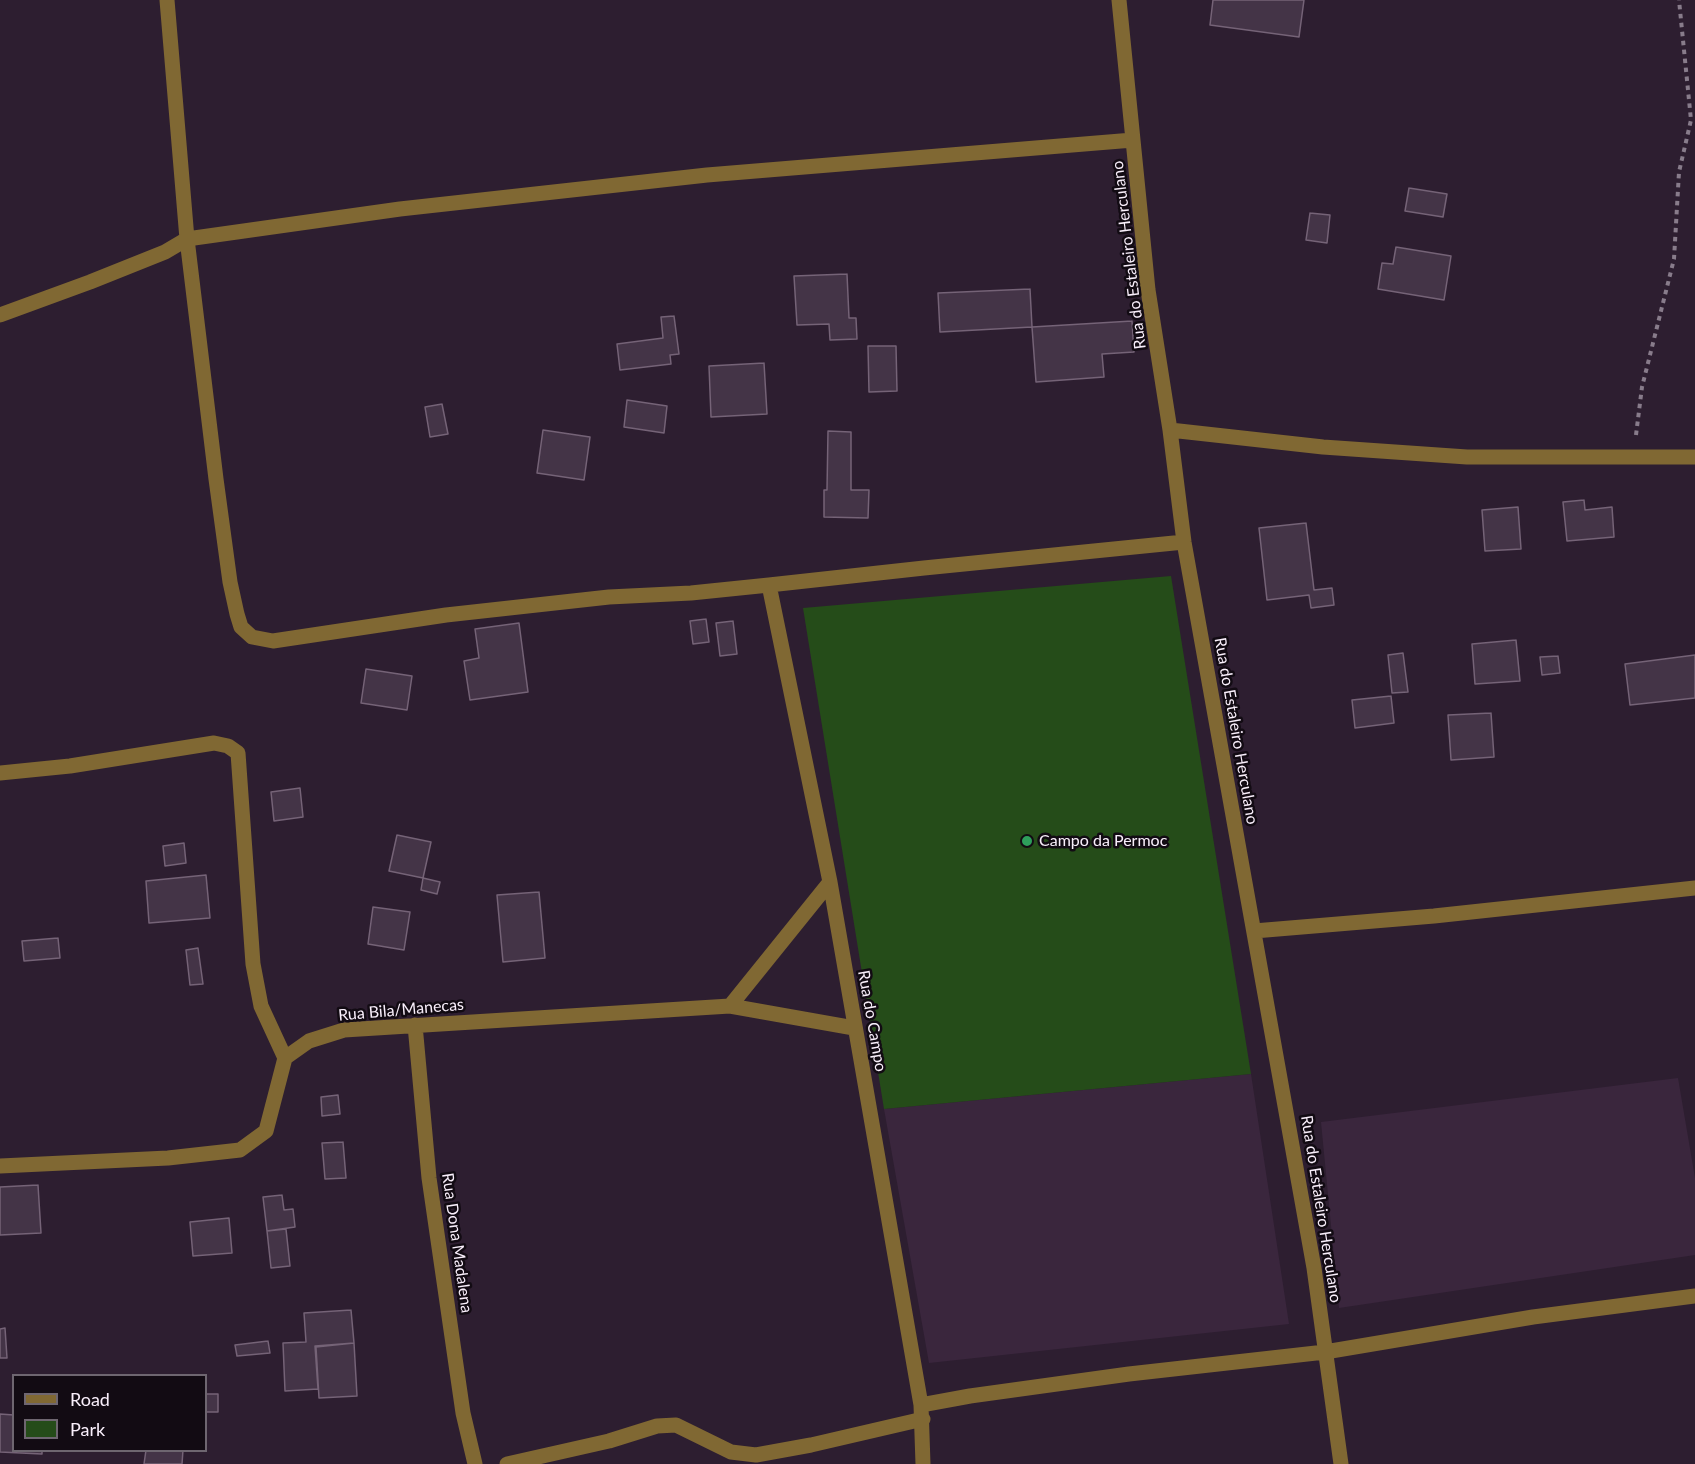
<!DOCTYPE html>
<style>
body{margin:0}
#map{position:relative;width:1695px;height:1464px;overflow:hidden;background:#2d1e30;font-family:Lato,sans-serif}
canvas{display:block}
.legend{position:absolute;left:12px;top:1374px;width:195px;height:78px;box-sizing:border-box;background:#120b13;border:2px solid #6e6670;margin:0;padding:8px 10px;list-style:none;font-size:18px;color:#f9effb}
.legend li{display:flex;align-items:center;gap:12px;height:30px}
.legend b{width:30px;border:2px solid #6e6670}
</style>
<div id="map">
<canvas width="1695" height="1464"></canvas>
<ul class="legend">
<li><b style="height:8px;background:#806833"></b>Road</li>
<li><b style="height:16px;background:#254c19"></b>Park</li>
</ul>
</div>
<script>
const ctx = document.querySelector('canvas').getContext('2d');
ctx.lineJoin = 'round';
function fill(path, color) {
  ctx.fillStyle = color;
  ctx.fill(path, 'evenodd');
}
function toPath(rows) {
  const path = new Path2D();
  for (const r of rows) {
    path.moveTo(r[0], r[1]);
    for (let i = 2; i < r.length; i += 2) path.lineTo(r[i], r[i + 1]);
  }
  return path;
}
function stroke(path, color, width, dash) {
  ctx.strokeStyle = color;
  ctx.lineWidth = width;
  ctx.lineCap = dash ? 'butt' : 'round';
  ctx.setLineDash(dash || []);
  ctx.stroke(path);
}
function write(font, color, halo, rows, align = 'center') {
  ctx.font = font + ' Lato,sans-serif';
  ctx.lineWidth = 5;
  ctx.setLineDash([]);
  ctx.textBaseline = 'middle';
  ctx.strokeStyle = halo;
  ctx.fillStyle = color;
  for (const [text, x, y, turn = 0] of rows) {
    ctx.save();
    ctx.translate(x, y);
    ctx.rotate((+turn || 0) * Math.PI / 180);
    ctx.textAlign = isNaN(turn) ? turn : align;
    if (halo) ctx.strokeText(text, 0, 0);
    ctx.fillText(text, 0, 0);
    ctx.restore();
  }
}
const built = toPath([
 [1251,1074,1289,1324,929,1363,884,1109],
 [1678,1078,1695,1178,1695,1255,1339,1308,1321,1122]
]);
const green = toPath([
 [1171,576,1251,1074,884,1109,803,608]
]);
const building = toPath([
 [1213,0,1304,0,1299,37,1210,25,1213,0],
 [1409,188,1447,194,1443,217,1405,211,1409,188],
 [1310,213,1330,215,1327,243,1306,240,1310,213],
 [1396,247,1451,256,1444,300,1378,289,1382,263,1393,264,1396,247],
 [847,274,849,318,856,318,857,339,830,340,829,324,797,325,794,276,847,274],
 [1030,289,1032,327,940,332,938,293,1030,289],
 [674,316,679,354,670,355,671,364,620,370,617,344,663,338,661,317,674,316],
 [1132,321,1134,352,1102,354,1104,377,1036,382,1032,327,1132,321],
 [868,346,896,346,897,391,869,392,868,346],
 [764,363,767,414,711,417,709,366,764,363],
 [627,400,667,406,664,433,624,427,627,400],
 [442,404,448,434,430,437,425,407,442,404],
 [543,430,590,437,584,480,537,473,543,430],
 [828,431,851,432,851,490,869,490,868,518,824,517,824,490,827,490,828,431],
 [1584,500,1585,510,1612,507,1614,537,1567,541,1563,502,1584,500],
 [1518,507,1521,549,1485,551,1482,510,1518,507],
 [1306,523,1314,590,1332,588,1334,605,1311,608,1309,595,1267,600,1259,528,1306,523],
 [706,619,709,642,693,644,690,621,706,619],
 [733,621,737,654,720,656,716,623,733,621],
 [519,623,528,692,470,700,464,661,479,658,475,629,519,623],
 [1516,640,1520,681,1475,684,1472,644,1516,640],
 [1403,653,1408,692,1392,693,1388,655,1403,653],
 [1695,655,1695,698,1630,705,1625,664,1695,655],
 [1558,656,1560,673,1542,675,1540,657,1558,656],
 [366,669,412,676,407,710,361,703,366,669],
 [1391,696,1394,723,1355,728,1352,700,1391,696],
 [1491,713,1494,757,1451,760,1448,715,1491,713],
 [300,788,303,817,274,821,271,792,300,788],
 [397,835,431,842,423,878,389,871,397,835],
 [184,843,186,863,165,866,163,846,184,843],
 [206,875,210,918,149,923,146,881,206,875],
 [423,878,440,882,437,894,421,890,423,878],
 [539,892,545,958,503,962,497,895,539,892],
 [373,907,410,912,404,950,368,944,373,907],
 [58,938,60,958,24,961,22,941,58,938],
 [198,948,203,984,190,985,186,950,198,948],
 [338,1095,340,1114,322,1116,321,1097,338,1095],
 [343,1142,346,1178,325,1179,322,1143,343,1142],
 [38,1185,41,1233,0,1235,0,1187,38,1185],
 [282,1195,284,1210,293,1209,295,1227,267,1231,263,1197,282,1195],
 [229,1218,232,1253,193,1256,190,1222,229,1218],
 [286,1229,290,1266,271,1268,267,1231,286,1229],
 [351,1310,354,1343,315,1346,318,1389,285,1391,283,1343,306,1342,304,1313,351,1310],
 [5,1328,7,1358,0,1358,0,1329,5,1328],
 [268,1341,270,1353,237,1356,235,1345,268,1341],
 [354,1343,357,1396,319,1398,316,1347,354,1343],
 [206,1394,218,1394,218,1412,206,1412,206,1394],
 [0,1414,14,1415,14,1450,42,1450,42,1454,0,1452,0,1414],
 [146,1450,183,1450,182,1464,144,1464,146,1450]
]);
const path = toPath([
 [1636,435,1642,387,1674,259,1679,172,1691,120,1679,0]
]);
const minor = toPath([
 [167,0,187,239,216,479,230,582,237,614,241,627,252,637,273,641,446,615,609,597,691,593,769,585,924,568,1184,542],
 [1119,0,1148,290,1170,430,1184,542,1314,1268,1341,1464],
 [0,315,90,282,165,252,187,239,400,209,707,175,1133,140],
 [1170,430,1323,447,1467,457,1695,457],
 [769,585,830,882,921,1405,923,1464],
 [0,773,70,766,214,743,228,746,238,753,253,964,261,1006,285,1058],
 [1254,931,1434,916,1695,888],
 [730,1006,830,882],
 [415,1025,429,1178,463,1413,475,1464],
 [0,1166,168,1158,240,1150,266,1131,285,1058,309,1041,344,1030,730,1006,854,1028],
 [921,1405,970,1396,1129,1374,1325,1352,1533,1317,1695,1296],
 [507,1464,609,1441,657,1426,676,1425,731,1452,756,1455,811,1445,923,1419]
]);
const markers = [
 [1027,841,6,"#2e9e5b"]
];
const streetNames = [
 ["Rua do Estaleiro Herculano",1129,255,-97],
 ["Rua do Estaleiro Herculano",1236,731,80],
 ["Rua Bila/Manecas",401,1010,-5],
 ["Rua do Campo",872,1021,80],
 ["Rua do Estaleiro Herculano",1321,1209,81],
 ["Rua Dona Madalena",457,1243,82]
];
const poiNames = [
 ["Campo da Permoc",1039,841]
];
fill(built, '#3a263d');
fill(green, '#254c19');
fill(building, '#443447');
stroke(building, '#756377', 1.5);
stroke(path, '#887c8b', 4, [4.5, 4.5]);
stroke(minor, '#806833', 15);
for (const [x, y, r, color] of markers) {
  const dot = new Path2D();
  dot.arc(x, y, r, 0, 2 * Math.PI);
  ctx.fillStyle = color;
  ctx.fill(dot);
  stroke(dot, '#120b13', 2);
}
write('16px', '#f9effb', '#120b13', streetNames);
write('16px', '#f9effb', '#120b13', poiNames, 'left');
</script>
